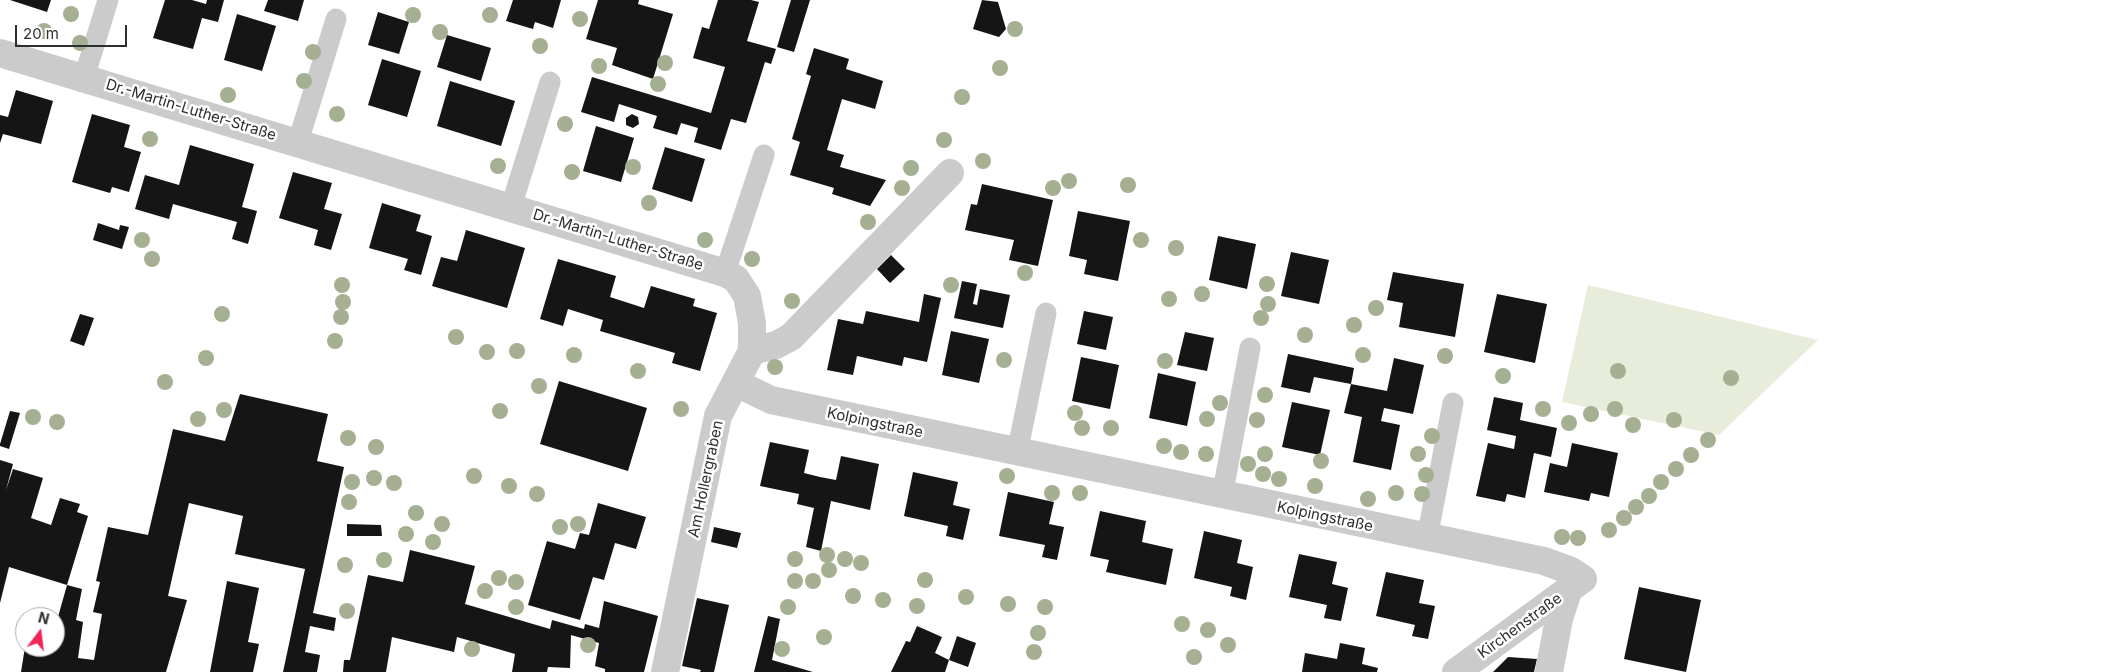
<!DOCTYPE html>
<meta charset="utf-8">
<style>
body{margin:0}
#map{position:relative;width:2123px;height:672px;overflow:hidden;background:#fff;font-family:Inter,sans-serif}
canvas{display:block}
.north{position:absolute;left:15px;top:607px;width:50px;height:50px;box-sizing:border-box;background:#fff;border:1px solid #ababab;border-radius:50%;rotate:15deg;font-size:14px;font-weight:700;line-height:20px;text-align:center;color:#2e2e2e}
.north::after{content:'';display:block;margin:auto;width:18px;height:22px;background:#f02659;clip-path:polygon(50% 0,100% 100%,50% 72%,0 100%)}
.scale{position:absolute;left:15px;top:25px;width:112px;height:22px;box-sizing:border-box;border:2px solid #2e2e2e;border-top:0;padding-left:6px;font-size:15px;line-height:18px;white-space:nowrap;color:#2e2e2e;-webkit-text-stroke:4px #fff;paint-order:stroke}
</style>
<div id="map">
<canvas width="2123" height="672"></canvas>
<div class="north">N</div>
<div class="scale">20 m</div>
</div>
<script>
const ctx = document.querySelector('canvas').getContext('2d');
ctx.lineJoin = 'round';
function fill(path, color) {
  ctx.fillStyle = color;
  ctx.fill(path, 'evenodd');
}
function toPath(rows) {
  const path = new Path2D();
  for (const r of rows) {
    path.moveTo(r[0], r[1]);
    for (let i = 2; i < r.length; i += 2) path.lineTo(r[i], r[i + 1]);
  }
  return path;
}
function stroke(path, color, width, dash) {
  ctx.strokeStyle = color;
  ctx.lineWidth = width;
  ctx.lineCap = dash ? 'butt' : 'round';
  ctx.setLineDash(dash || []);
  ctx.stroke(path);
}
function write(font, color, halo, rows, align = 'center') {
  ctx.font = font + ' Inter,sans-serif';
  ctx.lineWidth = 5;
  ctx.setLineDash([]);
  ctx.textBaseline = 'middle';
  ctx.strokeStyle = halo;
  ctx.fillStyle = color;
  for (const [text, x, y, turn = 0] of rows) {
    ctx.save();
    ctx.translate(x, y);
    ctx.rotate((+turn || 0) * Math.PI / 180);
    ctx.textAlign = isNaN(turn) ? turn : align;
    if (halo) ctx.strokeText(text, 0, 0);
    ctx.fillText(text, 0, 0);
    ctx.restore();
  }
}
const green = toPath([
 [1588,285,1818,340,1719,435,1562,402]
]);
const building = toPath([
 [10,0,51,0,47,12],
 [165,0,192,0,206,4,207,0,224,0,218,22,202,18,193,49,153,38],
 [268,0,304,0,298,21,264,11],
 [513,0,561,0,553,28,535,22,533,29,506,21],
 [598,0,639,0,638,4,673,14,653,79,612,65,617,48,586,39],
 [718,0,751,0,759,2,747,41,776,49,771,64,765,62,746,123,731,119,721,150,694,142,698,128,681,123,677,135,653,128,657,116,619,104,614,122,581,112,592,77,711,113,725,67,693,58,702,27,709,29],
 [791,0,810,0,794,52,777,47],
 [982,0,998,2,1006,29,999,37,973,29],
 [378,12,409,22,399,54,368,45],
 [237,14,276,26,262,71,224,60],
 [447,35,491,48,481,81,437,67],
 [814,48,849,59,846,69,883,81,875,109,842,99,827,150,844,155,840,167,886,180,870,206,832,194,834,188,790,175,800,142,792,139,811,76,806,74],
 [382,59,421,71,407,117,368,105],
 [450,81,515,101,501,146,437,126],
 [16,90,53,101,41,144,3,134,0,143,0,115,8,117],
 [92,114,130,125,124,147,141,152,129,192,112,187,110,193,72,182],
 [632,114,638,117,639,124,633,128,626,125,626,118],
 [596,126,634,138,621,182,583,171],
 [190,145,254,164,242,207,257,211,248,244,232,239,237,222,173,204,169,219,135,209,145,175,179,185],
 [665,147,705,159,692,202,652,189],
 [293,172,332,183,324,209,342,214,331,250,314,245,318,230,279,218],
 [982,184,1053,200,1038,266,1009,260,1014,240,965,230,971,204,977,205],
 [382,203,421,215,416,231,432,236,421,275,404,270,408,259,369,248],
 [1078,211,1130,221,1118,281,1084,274,1087,260,1069,256],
 [98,223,119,230,120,225,129,227,122,249,93,240],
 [466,230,525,248,507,308,432,286,441,257,457,261],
 [1218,236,1256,244,1247,289,1209,280],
 [1291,252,1329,260,1319,304,1281,296],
 [891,255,905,269,890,283,877,269],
 [558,259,616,276,610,297,644,308,651,286,695,299,693,306,717,313,700,371,672,363,675,353,600,331,603,320,568,309,563,326,540,319],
 [1393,272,1464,284,1455,337,1399,327,1403,303,1387,300],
 [962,281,977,284,973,304,977,305,980,289,1010,295,1003,328,954,318],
 [924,294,941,298,927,362,904,357,902,366,857,356,853,375,827,370,838,319,863,324,866,311,919,322],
 [1497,294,1547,304,1535,363,1484,352],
 [1084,311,1113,317,1106,350,1077,344],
 [80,314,94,318,84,346,70,341],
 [951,331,989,339,979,383,942,375],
 [1185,332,1214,338,1207,371,1177,365],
 [1288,354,1354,368,1351,384,1314,377,1310,393,1281,387],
 [1081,357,1119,365,1110,409,1072,401],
 [1394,358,1424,365,1413,414,1384,408,1381,421,1400,425,1391,470,1353,462,1362,417,1344,413,1351,384,1387,391],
 [1158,373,1196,382,1187,426,1149,418],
 [559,381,647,408,628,471,540,444],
 [240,394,328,414,317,461,344,467,313,613,336,618,334,631,310,626,305,652,320,655,317,672,283,672,305,569,235,554,243,516,189,503,168,596,187,600,166,672,21,672,25,647,55,647,55,628,58,617,30,617,31,611,58,617,67,585,9,567,0,603,0,460,13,464,6,490,13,469,43,478,31,518,51,525,60,498,80,504,77,512,88,516,67,585,82,589,76,620,83,622,78,658,94,660,102,614,93,612,100,582,96,581,108,527,148,535,173,429,225,441],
 [1494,397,1523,403,1520,420,1557,428,1551,457,1534,453,1525,498,1507,494,1505,502,1476,496,1488,443,1514,449,1516,436,1487,430],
 [1292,402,1330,410,1320,455,1282,447],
 [10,411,20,413,9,449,0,446,0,444],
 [770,442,809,450,804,473,820,477,836,480,841,456,879,464,870,510,831,501,821,551,806,547,814,508,797,504,799,494,760,486],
 [1572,443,1618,453,1609,497,1591,493,1589,501,1544,492,1550,463,1567,467],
 [913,472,958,482,953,505,970,509,963,540,946,536,948,526,904,516],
 [1008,492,1054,502,1049,524,1064,527,1057,560,1042,557,1045,545,999,536],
 [598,503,646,517,636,549,615,543,604,580,593,577,580,620,528,605,547,541,575,549,580,533,589,535],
 [1100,511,1146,521,1142,542,1173,549,1166,585,1106,572,1109,560,1090,556],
 [347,524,381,525,382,536,347,536],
 [714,527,741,533,737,548,711,542],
 [1204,531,1242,540,1237,563,1253,567,1246,600,1230,596,1232,587,1194,578],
 [410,550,475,566,465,604,550,629,552,620,584,629,585,624,599,628,604,601,658,616,644,672,605,672,605,669,595,666,599,643,571,635,570,668,548,667,547,672,512,672,515,654,457,637,454,652,392,637,386,672,343,672,344,660,350,660,368,575,403,582],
 [1299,554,1337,562,1332,584,1348,588,1341,621,1324,618,1327,605,1289,597],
 [1386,572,1424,580,1419,603,1435,606,1428,639,1412,636,1415,625,1376,616],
 [227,581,259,588,248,642,259,644,253,672,210,672],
 [1639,587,1701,600,1686,672,1624,659],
 [697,598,729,605,714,672,700,672,701,670,682,666],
 [768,616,780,619,772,660,813,672,754,672],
 [917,626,942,637,935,653,949,660,945,672,891,672,906,641,910,642],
 [957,636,976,643,968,667,949,660],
 [1340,643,1365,648,1362,664,1378,668,1377,672,1302,672,1305,653,1337,659],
 [1508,657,1537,659,1534,672,1493,672]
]);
const lane = toPath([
 [84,78,108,0],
 [298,142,336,19],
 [511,207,550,82],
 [725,273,764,155],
 [1017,453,1046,313],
 [1222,496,1250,348],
 [1427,538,1453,403]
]);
const street = toPath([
 [0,53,725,273,736,279,747,296,752,323,752,351],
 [736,383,771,400,1544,561,1571,571,1583,579,1456,672],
 [665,672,718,416,752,351,776,345,791,337,950,173],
 [1549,672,1559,619,1568,591]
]);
const trees = [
 [71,14],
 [413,15],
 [490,15],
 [580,19],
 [1015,29],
 [44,31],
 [440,32],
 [80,43],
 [540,46],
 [313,52],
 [665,63],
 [599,66],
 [1000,68],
 [304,81],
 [658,84],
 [228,95],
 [962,97],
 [337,114],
 [565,124],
 [150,139],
 [944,140],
 [983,161],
 [498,166],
 [633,167],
 [911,168],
 [572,172],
 [1069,181],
 [1128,185],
 [902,188],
 [1053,188],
 [649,203],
 [868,222],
 [142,240],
 [705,240],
 [1141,240],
 [1176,248],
 [152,259],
 [752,259],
 [1025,273],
 [1267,284],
 [342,285],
 [951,285],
 [1202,294],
 [1169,299],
 [792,301],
 [343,302],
 [1268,304],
 [1376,308],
 [222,314],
 [341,317],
 [1261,318],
 [1354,325],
 [1305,335],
 [456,337],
 [335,341],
 [517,351],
 [487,352],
 [574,355],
 [1363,355],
 [1445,356],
 [206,358],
 [1004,360],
 [1165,361],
 [775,367],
 [638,371],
 [1618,371],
 [1503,376],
 [1731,378],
 [165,382],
 [539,386],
 [1265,395],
 [1220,403],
 [681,409],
 [1543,409],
 [1615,409],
 [224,410],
 [500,411],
 [1075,413],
 [1591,414],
 [33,417],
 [198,419],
 [1207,419],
 [1257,420],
 [1674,420],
 [57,422],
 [1569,423],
 [1633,425],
 [1082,428],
 [1111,428],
 [1432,436],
 [348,438],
 [1708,440],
 [1164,446],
 [376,447],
 [1181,452],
 [1206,454],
 [1265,454],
 [1418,454],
 [1691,455],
 [1321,461],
 [1248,464],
 [1676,469],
 [1263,474],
 [1426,475],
 [474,476],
 [1007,476],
 [374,478],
 [1279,479],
 [352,482],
 [1661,482],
 [394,483],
 [509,486],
 [1315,486],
 [1052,493],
 [1080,493],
 [1396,493],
 [537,494],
 [1422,494],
 [1649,496],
 [1368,499],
 [349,502],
 [1636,507],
 [416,513],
 [1624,518],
 [442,524],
 [578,524],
 [560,527],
 [1609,530],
 [406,534],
 [1562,537],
 [1578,538],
 [433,542],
 [827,555],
 [795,559],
 [845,559],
 [384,560],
 [861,563],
 [345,565],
 [829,570],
 [499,578],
 [925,580],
 [795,581],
 [813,581],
 [516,582],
 [485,591],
 [853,596],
 [966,597],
 [883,600],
 [1008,604],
 [917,606],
 [516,607],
 [788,607],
 [1045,607],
 [347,611],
 [1182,624],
 [1208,630],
 [1038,633],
 [824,637],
 [588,645],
 [1228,645],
 [472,649],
 [782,649],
 [1034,652],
 [1194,657]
];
const streetNames = [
 ["Dr.-Martin-Luther-Straße",191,110,17],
 ["Dr.-Martin-Luther-Straße",618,240,17],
 ["Kolpingstraße",875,423,12],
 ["Am Hollergraben",706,479,-78],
 ["Kolpingstraße",1325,517,12],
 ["Kirchenstraße",1520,626,-36]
];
fill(green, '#e8eddb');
fill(building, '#151515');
stroke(lane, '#cbcbcb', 21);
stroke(street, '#cbcbcb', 28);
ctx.fillStyle = '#a5af92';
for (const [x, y] of trees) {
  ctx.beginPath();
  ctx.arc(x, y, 8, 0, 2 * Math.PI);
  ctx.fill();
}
write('15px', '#2e2e2e', '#fff', streetNames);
</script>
